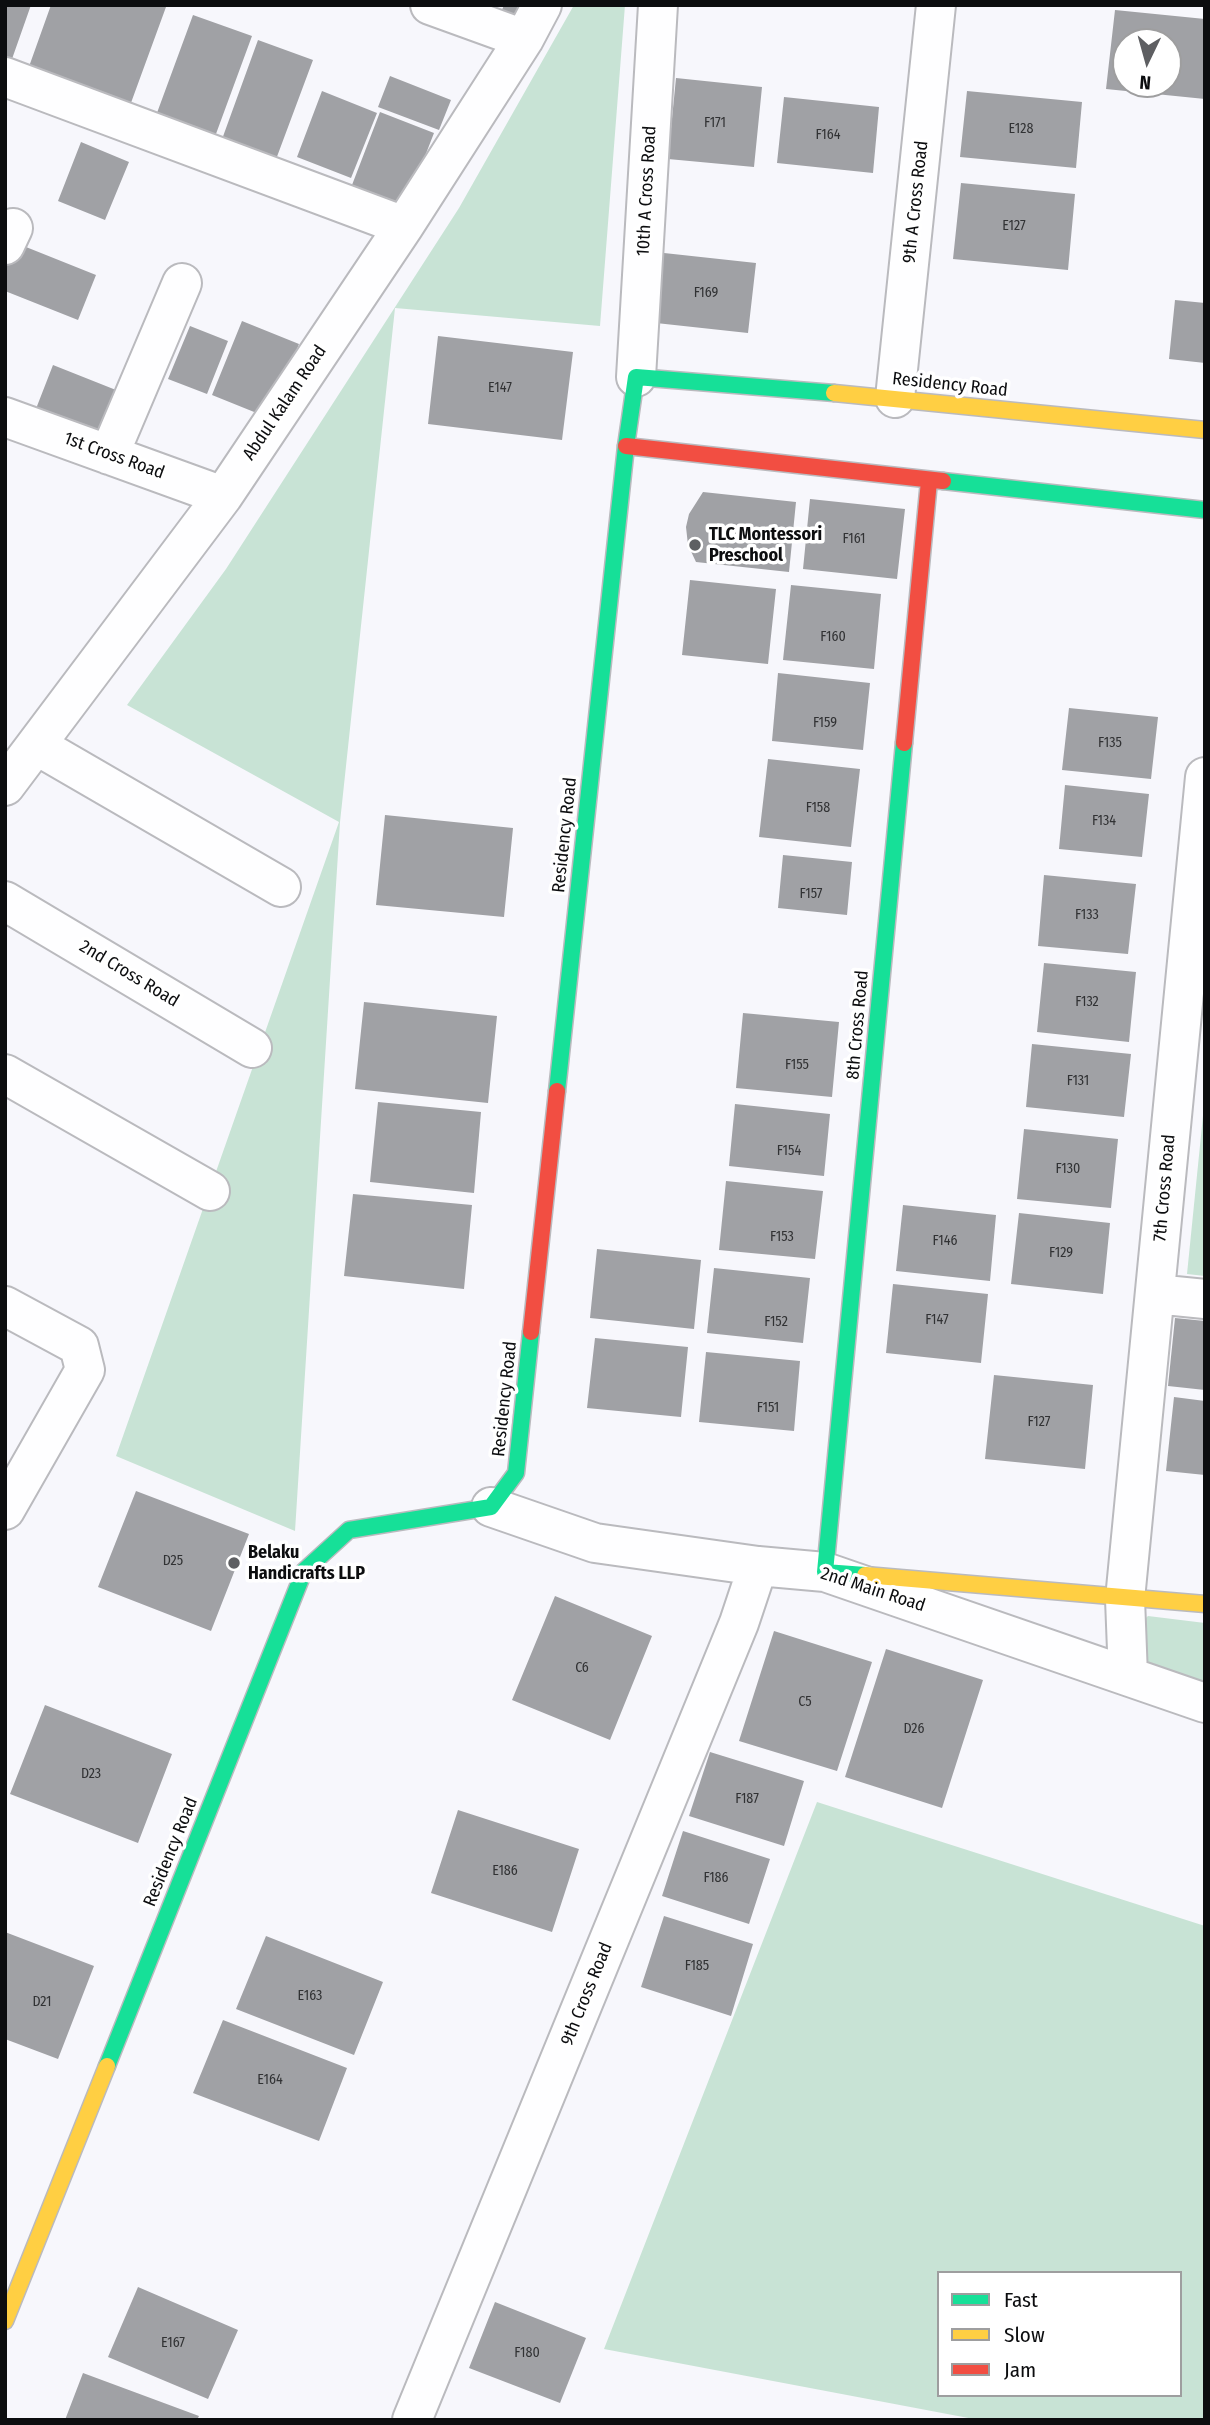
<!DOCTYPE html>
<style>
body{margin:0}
#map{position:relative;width:1210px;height:2425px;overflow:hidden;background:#f7f7fc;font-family:"Fira Sans Condensed",sans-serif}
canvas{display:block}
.frame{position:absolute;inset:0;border:7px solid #0c0d0f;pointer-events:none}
.legend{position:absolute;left:937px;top:2271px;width:245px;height:126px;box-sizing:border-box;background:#fff;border:2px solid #9e9e9f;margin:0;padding:9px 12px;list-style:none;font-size:21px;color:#0c0d0f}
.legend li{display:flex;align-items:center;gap:14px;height:35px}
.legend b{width:35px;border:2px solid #9e9e9f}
.north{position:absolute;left:1112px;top:28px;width:70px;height:70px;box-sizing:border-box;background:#fff;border:2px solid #9e9e9f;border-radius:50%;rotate:185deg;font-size:19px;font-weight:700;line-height:28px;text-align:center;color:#0c0d0f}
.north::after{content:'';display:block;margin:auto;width:24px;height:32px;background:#5e5f62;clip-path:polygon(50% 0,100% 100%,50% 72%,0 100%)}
</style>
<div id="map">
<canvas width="1210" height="2425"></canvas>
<div class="frame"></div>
<ul class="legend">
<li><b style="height:9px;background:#16e098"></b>Fast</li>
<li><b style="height:9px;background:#ffcf43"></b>Slow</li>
<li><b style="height:9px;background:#f24e42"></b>Jam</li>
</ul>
<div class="north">N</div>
</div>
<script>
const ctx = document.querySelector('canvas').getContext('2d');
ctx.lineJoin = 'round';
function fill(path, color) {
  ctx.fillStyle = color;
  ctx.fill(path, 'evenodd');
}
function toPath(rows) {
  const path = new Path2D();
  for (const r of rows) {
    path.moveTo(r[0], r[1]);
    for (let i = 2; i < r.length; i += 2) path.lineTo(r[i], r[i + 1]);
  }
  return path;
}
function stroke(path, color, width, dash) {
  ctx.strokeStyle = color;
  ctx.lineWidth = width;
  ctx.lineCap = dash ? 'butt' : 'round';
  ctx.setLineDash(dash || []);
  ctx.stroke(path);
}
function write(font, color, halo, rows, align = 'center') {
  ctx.font = font + ' "Fira Sans Condensed",sans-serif';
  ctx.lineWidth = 7;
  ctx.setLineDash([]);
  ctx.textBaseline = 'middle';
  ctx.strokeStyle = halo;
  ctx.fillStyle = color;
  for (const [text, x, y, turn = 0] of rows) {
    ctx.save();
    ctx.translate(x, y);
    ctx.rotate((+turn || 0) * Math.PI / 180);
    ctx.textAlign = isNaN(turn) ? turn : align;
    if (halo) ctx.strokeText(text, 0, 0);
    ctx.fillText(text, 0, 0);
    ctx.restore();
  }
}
const green = toPath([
 [574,5,625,5,600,326,395,308,340,822,295,1531,116,1456,339,822,127,705,226,569,459,208],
 [1205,1096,1205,1276,1187,1274],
 [1148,1616,1205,1623,1205,1682,1139,1661,1135,1628],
 [817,1802,1205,1926,1205,2420,979,2420,604,2349],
 [939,2273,1180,2273,1180,2395,939,2395]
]);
const building = toPath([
 [5,5,31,5,6,76,5,76],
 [51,5,166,7,128,111,26,75],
 [504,5,533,5,522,32,497,22],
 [1115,10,1205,19,1205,99,1106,89],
 [1126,42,1168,42,1168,84,1126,84],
 [193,15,252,36,213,142,154,121],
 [258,40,313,60,275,162,221,142],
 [390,76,451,100,439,130,378,107],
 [676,78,762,87,754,167,668,159],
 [322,91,377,113,351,178,297,157],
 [967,91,1082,102,1076,168,960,157],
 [784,97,879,107,873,173,777,163],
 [380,112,434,133,406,205,352,185],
 [81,142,129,162,105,220,58,201],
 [961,183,1075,194,1068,270,953,259],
 [16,243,96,275,78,320,5,291,5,268],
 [664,253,756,263,748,333,656,323],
 [1175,300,1205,303,1205,363,1169,359],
 [242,321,299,344,269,418,212,395],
 [190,326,228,341,207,394,168,379],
 [438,336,573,352,562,440,428,424],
 [53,365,121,392,100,445,32,419],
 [703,492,796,502,789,572,696,562,688,545,686,527,689,514],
 [810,499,905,509,897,579,803,569],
 [690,580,776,589,768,664,682,655],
 [791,585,881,594,874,669,783,660],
 [778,673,870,683,863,750,772,741],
 [1069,708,1158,717,1151,779,1062,770],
 [768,759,860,769,851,847,759,837],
 [1065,785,1149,794,1142,857,1059,849],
 [385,815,513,828,504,917,376,905],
 [783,855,852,862,847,915,778,908],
 [1044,875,1136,884,1128,954,1038,946],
 [1044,963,1136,972,1129,1042,1037,1032],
 [364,1002,497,1016,488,1103,355,1089],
 [743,1013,839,1022,832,1097,736,1088],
 [1032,1044,1131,1054,1124,1117,1026,1107],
 [378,1102,481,1112,474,1193,370,1182],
 [735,1104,830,1114,824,1176,729,1166],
 [1024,1129,1118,1139,1111,1208,1017,1199],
 [726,1181,823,1191,815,1259,719,1250],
 [353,1194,472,1205,464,1289,344,1276],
 [903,1205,996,1215,990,1281,896,1271],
 [1019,1213,1110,1223,1103,1294,1011,1284],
 [597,1249,701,1260,694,1329,590,1318],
 [714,1268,810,1278,803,1343,707,1333],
 [893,1284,988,1294,981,1363,886,1353],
 [1175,1318,1205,1321,1205,1390,1168,1386],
 [595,1338,688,1347,681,1417,587,1408],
 [706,1352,800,1361,794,1431,699,1422],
 [994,1375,1093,1385,1085,1469,985,1459],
 [1174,1397,1205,1401,1205,1475,1166,1471],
 [136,1491,249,1534,211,1631,98,1587],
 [555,1596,652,1636,610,1740,512,1700],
 [774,1631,872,1662,837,1771,739,1741],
 [886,1649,983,1680,942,1808,845,1777],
 [45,1705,172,1754,138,1843,10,1794],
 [710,1752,804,1781,784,1846,689,1816],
 [458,1810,579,1849,552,1932,431,1893],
 [683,1831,770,1859,749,1924,662,1896],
 [664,1916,753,1944,731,2016,641,1987],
 [5,1932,94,1966,58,2059,5,2039],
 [266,1936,383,1982,354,2055,236,2009],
 [223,2020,347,2068,319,2141,193,2093],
 [138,2287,238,2330,208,2399,108,2357],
 [495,2302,586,2338,560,2403,469,2368],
 [83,2373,199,2416,197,2420,65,2420]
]);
const street = toPath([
 [430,5,524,39],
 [5,77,404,226],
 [5,245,13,228],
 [636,377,658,5],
 [895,398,936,5],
 [5,417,223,496],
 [109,455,182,283],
 [36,745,281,887],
 [5,786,223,496,404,226,524,39,542,5],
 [5,901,252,1048],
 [5,1074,210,1191],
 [1155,1294,1205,1299],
 [5,1306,79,1346,85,1370,5,1510],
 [491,1507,595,1543,758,1566,825,1572,1205,1703],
 [1128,1676,1125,1599,1205,777],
 [412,2420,739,1623,758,1566]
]);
const fast = toPath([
 [943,481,1205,510],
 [557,1091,626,446,636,377,834,393],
 [865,1575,825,1572,904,743],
 [107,2066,304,1571,349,1530,491,1507,516,1473,531,1332]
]);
const slow = toPath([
 [834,393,1205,430],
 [865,1575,1205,1604],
 [5,2321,107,2066]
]);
const jam = toPath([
 [626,446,943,481],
 [904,743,929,481],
 [531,1332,557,1091]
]);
const markers = [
 [695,545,7,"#5e5f62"],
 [234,1563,7,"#5e5f62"]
];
const numberNames = [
 ["F171",715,123],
 ["E128",1021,129],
 ["F164",828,135],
 ["E127",1014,226],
 ["F169",706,293],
 ["E147",500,388],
 ["F161",854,539],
 ["F160",833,637],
 ["F159",825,723],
 ["F135",1110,743],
 ["F158",818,808],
 ["F134",1104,821],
 ["F157",811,894],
 ["F133",1087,915],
 ["F132",1087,1002],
 ["F155",797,1065],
 ["F131",1078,1081],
 ["F154",789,1151],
 ["F130",1068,1169],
 ["F153",782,1237],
 ["F146",945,1241],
 ["F129",1061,1253],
 ["F147",937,1320],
 ["F152",776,1322],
 ["F151",768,1408],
 ["F127",1039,1422],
 ["D25",173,1561],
 ["C6",582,1668],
 ["C5",805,1702],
 ["D26",914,1729],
 ["D23",91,1774],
 ["F187",747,1799],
 ["E186",505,1871],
 ["F186",716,1878],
 ["F185",697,1966],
 ["E163",310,1996],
 ["D21",42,2002],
 ["E164",270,2080],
 ["E167",173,2343],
 ["F180",527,2353]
];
const streetNames = [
 ["10th A Cross Road",647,191,-87],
 ["9th A Cross Road",916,202,-84],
 ["Residency Road",950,385,6],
 ["Abdul Kalam Road",285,403,-56],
 ["1st Cross Road",114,456,20],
 ["Residency Road",565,835,-84],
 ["2nd Cross Road",129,974,31],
 ["8th Cross Road",858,1025,-85],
 ["7th Cross Road",1165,1188,-85],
 ["Residency Road",505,1399,-84],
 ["2nd Main Road",873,1590,18],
 ["Residency Road",171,1852,-68],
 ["9th Cross Road",587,1994,-68]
];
const poiNames = [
 ["TLC Montessori",709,535],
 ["Preschool",709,556],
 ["Belaku",248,1553],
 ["Handicrafts LLP",248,1574]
];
fill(green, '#c8e3d5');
fill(building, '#a0a1a5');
stroke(street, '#bababe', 42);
stroke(fast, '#bababe', 19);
stroke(slow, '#bababe', 19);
stroke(jam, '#bababe', 19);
stroke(street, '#fefeff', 38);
stroke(fast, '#16e098', 16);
stroke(slow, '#ffcf43', 16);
stroke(jam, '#f24e42', 16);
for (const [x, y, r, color] of markers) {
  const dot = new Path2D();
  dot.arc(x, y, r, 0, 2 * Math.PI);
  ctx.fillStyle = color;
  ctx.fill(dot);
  stroke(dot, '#fff', 2.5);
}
write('14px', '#313234', null, numberNames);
write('18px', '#0c0d0f', '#fff', streetNames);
write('bold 18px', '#0c0d0f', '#fff', poiNames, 'left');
</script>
